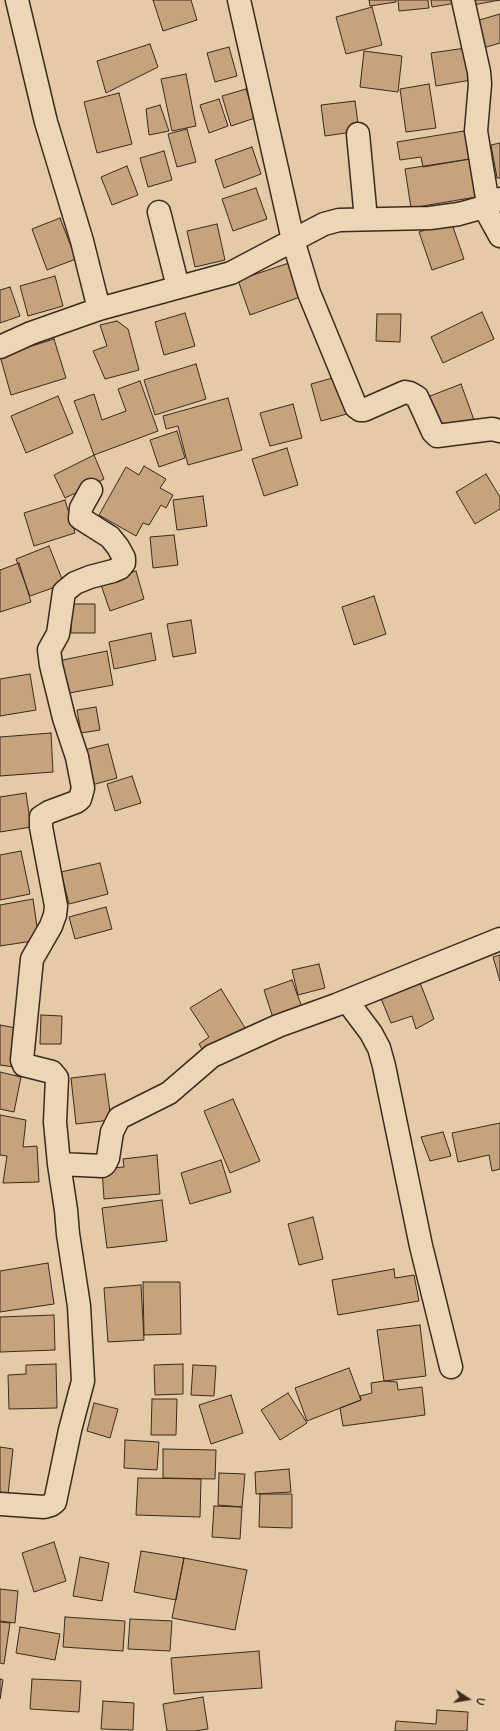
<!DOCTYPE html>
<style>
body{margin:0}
#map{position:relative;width:500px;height:1731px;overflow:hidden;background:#e4caa6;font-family:Pangolin,sans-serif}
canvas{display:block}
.north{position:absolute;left:448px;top:1679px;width:40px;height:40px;-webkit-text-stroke:3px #ecd6b5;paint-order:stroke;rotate:102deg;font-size:11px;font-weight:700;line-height:16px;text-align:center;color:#3b2a1e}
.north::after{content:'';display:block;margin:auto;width:14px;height:18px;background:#3b2a1e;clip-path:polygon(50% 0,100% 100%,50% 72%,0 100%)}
</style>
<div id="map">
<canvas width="500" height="1731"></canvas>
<div class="north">U</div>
</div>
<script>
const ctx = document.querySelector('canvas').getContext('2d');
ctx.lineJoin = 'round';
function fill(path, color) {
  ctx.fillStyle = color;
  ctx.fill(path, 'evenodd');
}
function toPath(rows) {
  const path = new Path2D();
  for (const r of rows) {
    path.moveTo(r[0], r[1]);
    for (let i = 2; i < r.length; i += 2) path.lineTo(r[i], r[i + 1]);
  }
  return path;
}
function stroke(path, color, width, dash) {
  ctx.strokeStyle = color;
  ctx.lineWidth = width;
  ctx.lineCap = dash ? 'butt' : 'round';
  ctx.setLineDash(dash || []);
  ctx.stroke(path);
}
const building = toPath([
 [153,0,191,0,197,20,163,31,153,0],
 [369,0,396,0,396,2,370,6,369,0],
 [398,0,428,0,429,8,399,11,398,0],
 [431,0,456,0,456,3,432,7,431,0],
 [472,0,500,0,473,5,472,0],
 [372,7,382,45,346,54,336,17,372,7],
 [500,14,500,43,483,48,476,21,500,14],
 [150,44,158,67,106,93,97,61,150,44],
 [229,47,237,76,215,82,207,53,229,47],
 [466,48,471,80,436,86,431,53,466,48],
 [364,51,402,56,398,92,360,87,364,51],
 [186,74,196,126,172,131,161,79,186,74],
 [429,84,436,128,406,132,400,89,429,84],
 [246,89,255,118,231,126,222,96,246,89],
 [119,93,132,144,97,153,84,102,119,93],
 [219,99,228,126,209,133,200,105,219,99],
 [355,101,359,131,325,136,321,105,355,101],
 [160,105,169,131,149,135,146,109,160,105],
 [187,129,196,162,177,167,168,134,187,129],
 [470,130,476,158,423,167,421,157,400,160,397,142,470,130],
 [500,143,500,178,497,178,491,145,500,143],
 [252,147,261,174,224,188,215,160,252,147],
 [164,151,172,180,148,187,140,158,164,151],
 [476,158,482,196,411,208,405,169,476,158],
 [127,166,138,195,112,205,101,177,127,166],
 [256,188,267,219,233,231,222,199,256,188],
 [60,218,76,259,47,270,32,229,60,218],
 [451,221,464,259,432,270,419,232,451,221],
 [217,224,225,260,195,267,187,231,217,224],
 [289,263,300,297,250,315,238,280,289,263],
 [55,276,63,306,28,316,20,286,55,276],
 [10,287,20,316,0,323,0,290,10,287],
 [482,312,494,339,443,363,431,337,482,312],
 [185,313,195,346,164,355,155,322,185,313],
 [377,314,401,314,400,342,376,341,377,314],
 [117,321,128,329,139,370,105,379,93,351,107,346,100,325,117,321],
 [54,339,66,378,11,395,0,356,54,339],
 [196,364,206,399,155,415,144,380,196,364],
 [336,377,347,414,321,421,311,384,336,377],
 [140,381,158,431,94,455,74,401,94,394,102,420,126,411,118,389,140,381],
 [461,384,474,420,438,434,425,398,461,384],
 [58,396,73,433,26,453,11,416,58,396],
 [228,398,242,450,188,465,178,426,166,429,163,416,228,398],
 [293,404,302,438,270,446,260,413,293,404],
 [177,431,185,458,159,467,150,440,177,431],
 [287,448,298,485,264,496,252,459,287,448],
 [94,455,104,479,65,498,54,475,94,455],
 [144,466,166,479,160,488,173,495,166,508,161,505,149,525,143,523,136,536,99,515,126,467,139,475,144,466],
 [486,474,500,497,500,509,475,524,456,492,486,474],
 [203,496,207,526,177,530,173,500,203,496],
 [65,500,75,533,34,546,24,513,65,500],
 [174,535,178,565,153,568,150,537,174,535],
 [49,546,64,584,30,596,16,559,49,546],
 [19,563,31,602,0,612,0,570,19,563],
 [136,571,144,599,110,611,100,582,136,571],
 [374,596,386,634,354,645,342,607,374,596],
 [71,604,95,604,95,633,71,633,71,604],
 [191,620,196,653,173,657,167,624,191,620],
 [151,633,156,660,114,669,109,642,151,633],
 [107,651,113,685,64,694,58,661,107,651],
 [30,674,36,710,0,716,0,679,30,674],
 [96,707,100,730,81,733,77,710,96,707],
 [51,733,53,772,0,776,0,737,51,733],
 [108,744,117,778,92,785,84,750,108,744],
 [132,776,141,803,115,811,107,784,132,776],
 [26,793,31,827,0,832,0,797,26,793],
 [21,851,30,894,0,900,0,855,21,851],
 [100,863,108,894,69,904,61,872,100,863],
 [33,899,39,940,0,946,0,905,33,899],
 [106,907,112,929,75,939,69,917,106,907],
 [500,955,500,981,493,957,500,955],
 [319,964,325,988,298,995,292,970,319,964],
 [292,980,303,1010,274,1021,264,990,292,980],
 [419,980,434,1019,416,1029,412,1016,391,1023,380,996,419,980],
 [221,989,247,1031,207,1057,199,1044,209,1037,190,1008,221,989],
 [41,1015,62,1016,61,1044,40,1044,41,1015],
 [0,1025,21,1029,14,1067,0,1065,0,1025],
 [0,1072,21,1077,14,1112,0,1109,0,1072],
 [105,1074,111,1120,76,1124,71,1078,105,1074],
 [233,1099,260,1161,230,1173,204,1111,233,1099],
 [0,1115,26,1120,23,1147,37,1146,39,1182,3,1183,7,1156,0,1155,0,1115],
 [500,1123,500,1169,492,1171,489,1155,458,1162,452,1133,500,1123],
 [443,1132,451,1156,430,1161,421,1137,443,1132],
 [157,1155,160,1194,104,1199,102,1169,124,1167,123,1159,157,1155],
 [221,1160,231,1192,190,1204,181,1173,221,1160],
 [162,1200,167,1241,107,1248,102,1208,162,1200],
 [313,1217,323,1259,299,1265,288,1224,313,1217],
 [48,1263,54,1304,0,1312,0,1271,48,1263],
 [394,1269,395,1278,414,1275,419,1301,338,1315,332,1280,394,1269],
 [143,1282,180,1282,181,1334,144,1335,143,1282],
 [141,1285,144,1340,108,1342,104,1288,141,1285],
 [54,1315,55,1350,0,1352,0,1317,54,1315],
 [420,1325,426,1376,384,1381,377,1330,420,1325],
 [56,1364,57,1408,9,1409,8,1375,26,1374,26,1365,56,1364],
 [183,1364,183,1394,155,1395,154,1365,183,1364],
 [193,1365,216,1366,214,1396,191,1395,193,1365],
 [349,1368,361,1400,307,1421,295,1388,349,1368],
 [384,1381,397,1382,398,1390,422,1387,425,1415,343,1426,340,1408,361,1400,360,1396,372,1393,371,1383,384,1381],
 [288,1393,307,1423,280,1440,261,1410,288,1393],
 [231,1395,243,1433,211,1444,199,1405,231,1395],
 [152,1399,177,1399,176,1435,151,1435,152,1399],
 [94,1403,118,1409,110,1438,87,1431,94,1403],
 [125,1440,159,1442,157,1470,124,1468,125,1440],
 [0,1447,13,1449,8,1495,0,1494,0,1447],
 [163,1449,216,1450,215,1479,163,1478,163,1449],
 [289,1469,291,1492,256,1494,255,1472,289,1469],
 [219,1473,245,1474,242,1507,218,1505,219,1473],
 [138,1478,201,1479,200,1517,136,1515,138,1478],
 [260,1494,292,1494,292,1528,259,1527,260,1494],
 [214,1506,242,1507,240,1539,212,1537,214,1506],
 [54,1542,66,1581,34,1592,22,1553,54,1542],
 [141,1551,184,1558,176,1600,134,1592,141,1551],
 [80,1557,109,1563,102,1601,73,1596,80,1557],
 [184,1558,247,1570,235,1630,172,1618,184,1558],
 [0,1589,18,1591,15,1623,0,1621,0,1589],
 [65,1617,125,1621,123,1651,63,1647,65,1617],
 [130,1619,172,1621,170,1651,128,1649,130,1619],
 [0,1622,10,1623,4,1664,0,1663,0,1622],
 [20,1627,60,1634,55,1660,16,1653,20,1627],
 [259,1651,262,1688,174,1694,171,1658,259,1651],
 [0,1679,3,1680,0,1699,0,1679],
 [32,1679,81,1681,79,1712,30,1709,32,1679],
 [203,1697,208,1729,195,1731,167,1731,163,1704,203,1697],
 [103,1701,134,1703,133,1730,101,1729,103,1701],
 [437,1710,468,1712,467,1731,395,1731,396,1721,436,1724,437,1710]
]);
const minor = toPath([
 [17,0,46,122,82,241,99,309],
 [239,0,293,240,309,293,356,407,360,410,364,410,405,392,410,393,417,397,433,432,437,436,492,429,500,431],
 [463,0,479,72,480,84,476,131,488,204],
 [358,134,366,219],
 [484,207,500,236],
 [159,212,178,287],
 [0,347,31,333,99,309,231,273,324,224,339,220,430,218,459,214,484,207,500,199],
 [347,1001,371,1033,379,1048,384,1066,421,1246,451,1367],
 [59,1164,55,1122,57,1078,52,1072,24,1065,22,1060,32,959,51,926,55,915,56,906,41,827,41,817,49,812,76,802,80,799,83,788,77,757,64,718,51,665,49,650,58,634,64,592,75,583,90,577,113,571,120,568,124,563,124,558,118,547,110,537,80,518,81,508,91,490],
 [0,1504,44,1507,51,1505,55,1502,70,1430,83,1381,79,1306,68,1234,66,1210,59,1164,102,1166,105,1164,108,1158,112,1132,119,1118,169,1093,212,1056,278,1026,336,1005,500,939]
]);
fill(building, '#c6a37c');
stroke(building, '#3b2a1e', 1);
stroke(minor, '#3b2a1e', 25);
stroke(minor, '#ecd6b5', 22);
</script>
